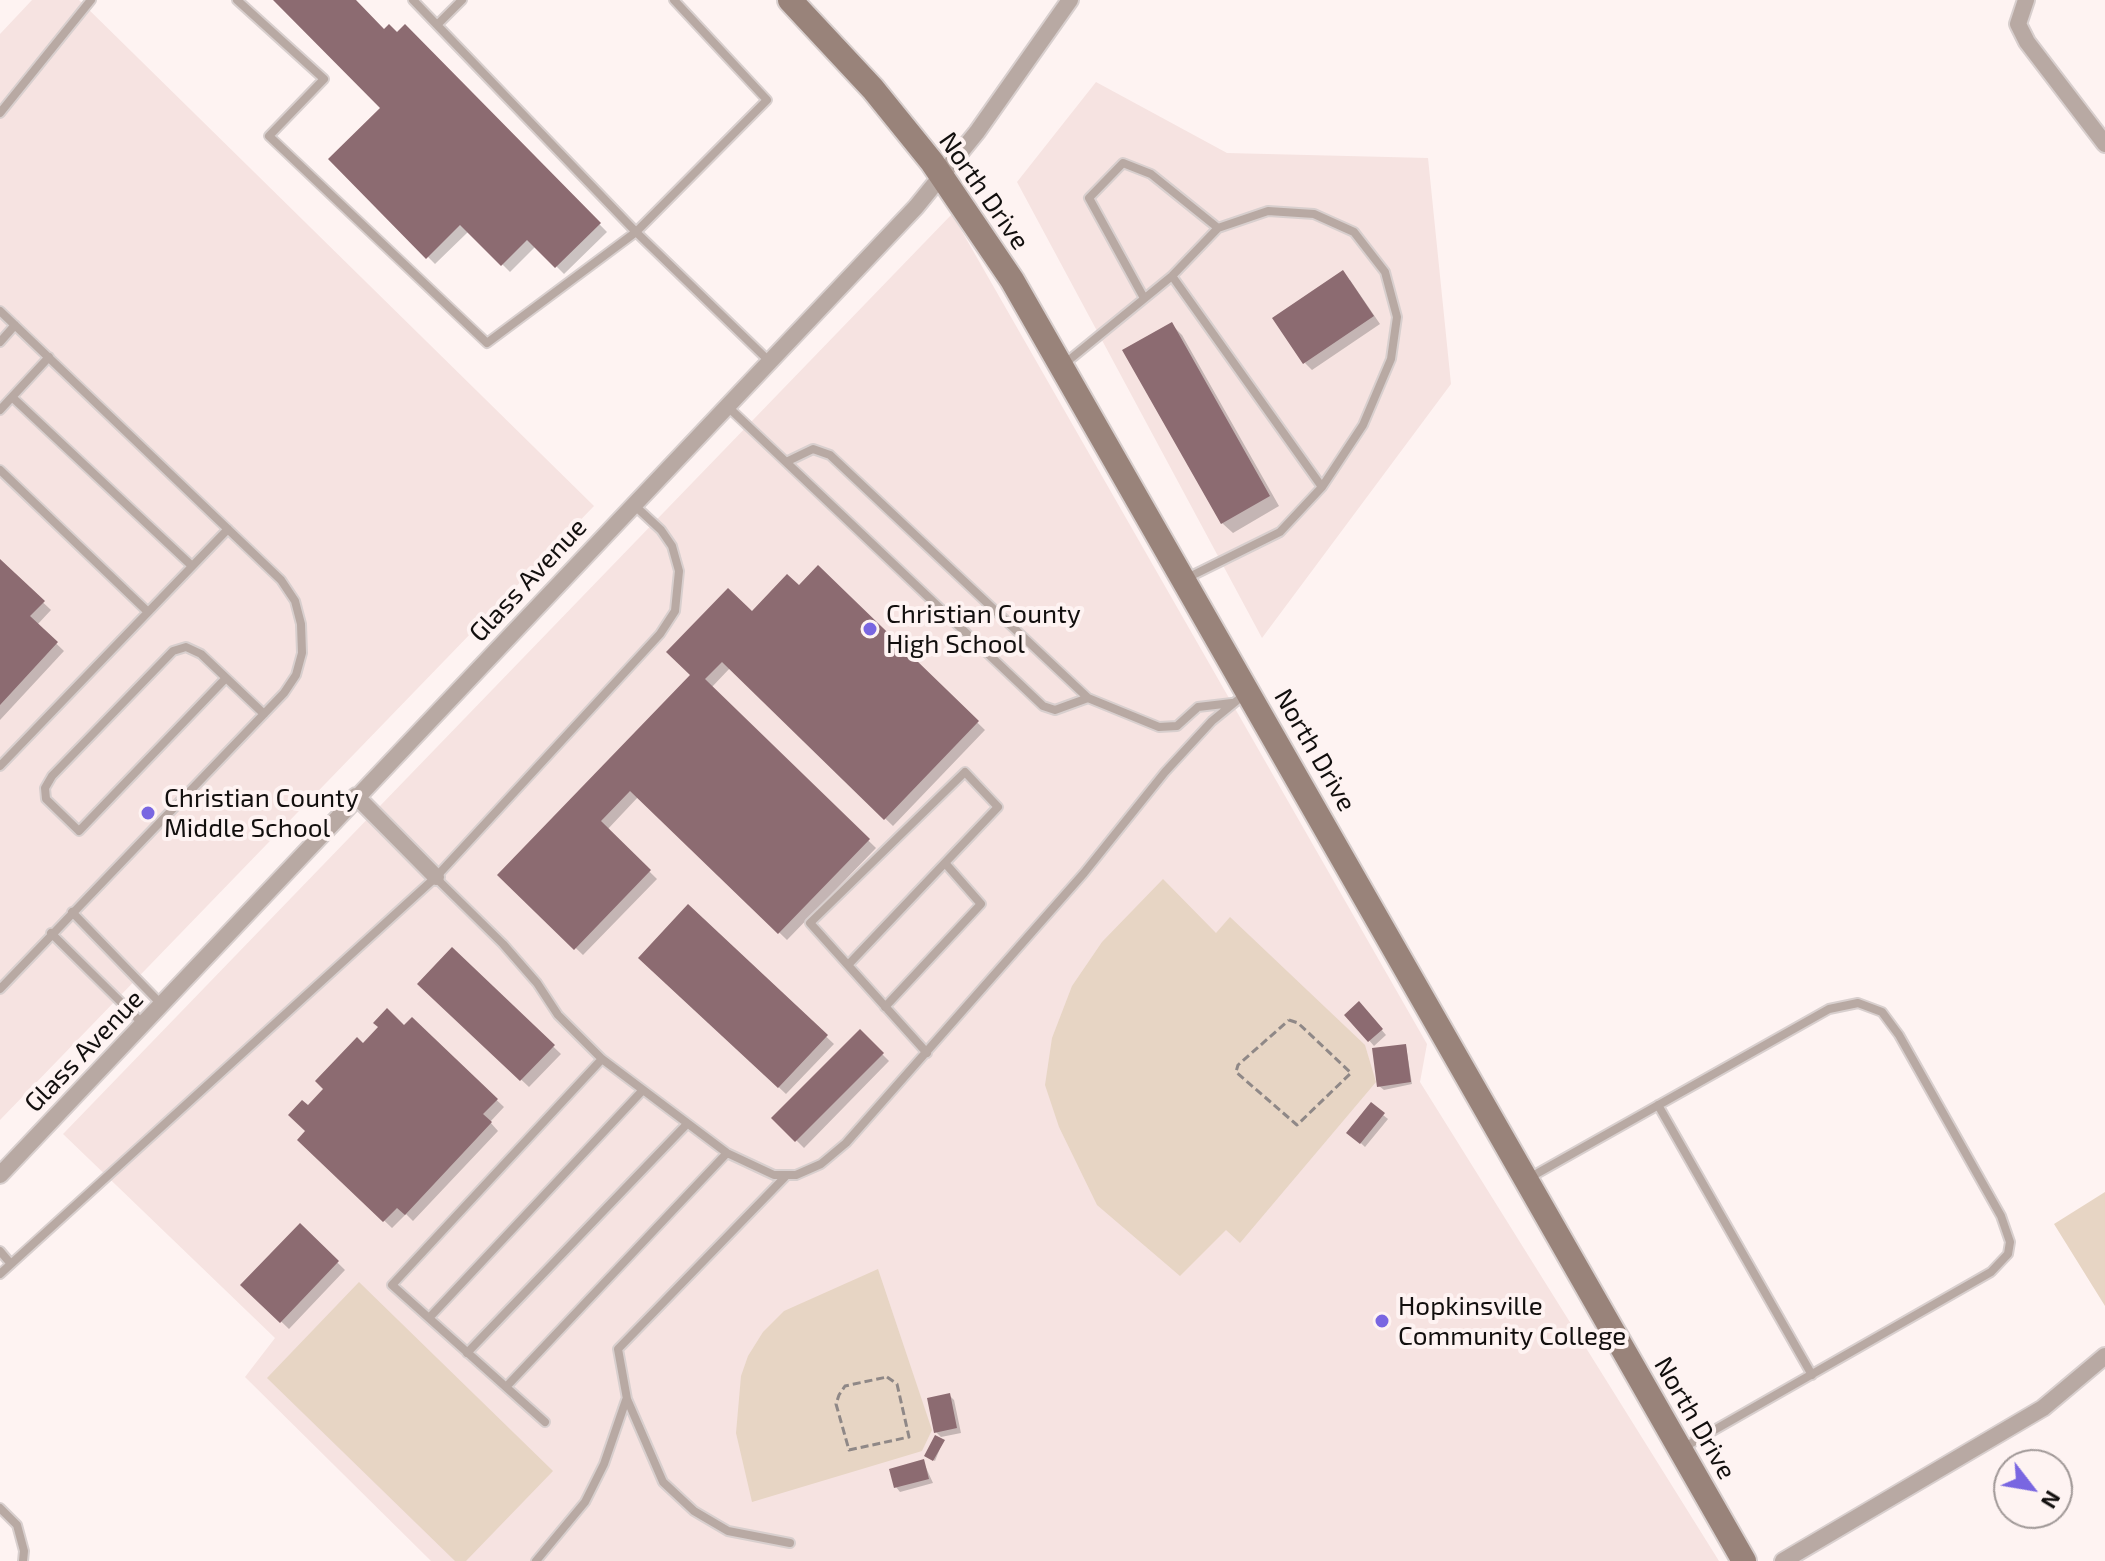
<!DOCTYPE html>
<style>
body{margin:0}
#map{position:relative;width:2105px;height:1561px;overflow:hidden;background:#fef3f2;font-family:"Exo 2",sans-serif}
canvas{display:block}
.north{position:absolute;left:1993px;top:1449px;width:80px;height:80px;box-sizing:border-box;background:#fef3f2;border:2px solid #a09897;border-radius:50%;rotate:121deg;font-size:22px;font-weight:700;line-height:32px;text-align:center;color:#120f0e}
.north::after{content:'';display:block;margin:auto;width:28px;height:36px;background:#7966e1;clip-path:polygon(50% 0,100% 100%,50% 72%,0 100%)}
</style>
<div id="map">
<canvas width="2105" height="1561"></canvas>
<div class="north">N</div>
</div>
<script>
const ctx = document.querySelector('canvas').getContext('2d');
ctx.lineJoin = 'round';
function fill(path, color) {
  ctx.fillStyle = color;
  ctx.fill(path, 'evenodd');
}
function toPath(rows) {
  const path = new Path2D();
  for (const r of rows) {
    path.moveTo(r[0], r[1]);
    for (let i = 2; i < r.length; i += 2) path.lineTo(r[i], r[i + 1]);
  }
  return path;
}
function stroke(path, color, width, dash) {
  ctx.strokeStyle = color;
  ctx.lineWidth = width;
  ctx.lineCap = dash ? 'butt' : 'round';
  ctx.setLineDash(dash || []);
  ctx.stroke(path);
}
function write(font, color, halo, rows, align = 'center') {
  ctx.font = font + ' "Exo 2",sans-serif';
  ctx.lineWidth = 8;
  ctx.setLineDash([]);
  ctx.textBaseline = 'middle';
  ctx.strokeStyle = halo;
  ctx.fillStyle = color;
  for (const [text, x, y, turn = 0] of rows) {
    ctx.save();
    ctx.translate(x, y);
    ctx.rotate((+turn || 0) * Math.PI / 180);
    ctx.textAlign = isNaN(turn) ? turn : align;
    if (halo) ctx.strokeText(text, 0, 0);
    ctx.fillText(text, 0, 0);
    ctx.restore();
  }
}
const built = toPath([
 [32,0,79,0,594,506,0,1120,0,34],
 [1096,82,1227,153,1428,158,1451,384,1262,638,1017,182],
 [952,214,1427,1044,1420,1082,1719,1561,431,1561,245,1377,275,1338,63,1134]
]);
const green = toPath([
 [1163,879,1216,933,1230,917,1365,1045,1376,1082,1240,1243,1226,1230,1180,1276,1097,1205,1059,1127,1045,1085,1052,1038,1072,986,1102,942],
 [2105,1192,2105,1306,2054,1224],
 [878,1269,932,1430,922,1451,752,1502,736,1433,741,1376,748,1356,763,1332,784,1311],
 [359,1282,553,1471,466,1561,455,1561,267,1378]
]);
const shadow = toPath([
 [276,0,353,0,384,31,397,35,405,27,607,232,564,274,536,246,510,272,469,231,435,264,331,159,383,108],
 [1350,280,1380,324,1312,370,1305,363],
 [1172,325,1182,335,1279,506,1233,533,1222,523],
 [0,562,51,610,37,625,64,651,0,720],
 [818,568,985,730,893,826,730,668,711,688,876,848,787,940,639,796,607,830,657,879,583,955,500,875,752,614,799,588],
 [688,907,834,1044,786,1094,641,958],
 [452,950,561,1054,529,1087,420,984],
 [1359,1004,1386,1035,1374,1046,1347,1015],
 [412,1020,504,1107,490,1122,498,1131,413,1221,406,1214,392,1228,300,1140,308,1131,308,1108,363,1046,405,1028],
 [860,1032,889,1061,804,1148,774,1118],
 [1406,1046,1412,1084,1384,1090,1379,1086],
 [1383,1115,1388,1119,1365,1147,1349,1132],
 [300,1226,345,1270,289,1329,243,1285],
 [949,1395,954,1400,961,1433,941,1437,936,1432],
 [943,1441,935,1461,928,1457],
 [923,1461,933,1483,900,1492,896,1487]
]);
const building = toPath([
 [273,0,356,0,384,29,389,24,397,32,405,24,601,223,555,268,527,240,501,266,460,225,426,259,328,159,380,108],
 [1343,270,1374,316,1303,364,1272,318],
 [1172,322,1270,496,1221,524,1122,350],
 [0,559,45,601,30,616,58,642,0,705],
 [818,565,979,721,884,820,722,662,705,679,870,839,778,934,630,791,601,821,651,870,574,950,497,875,690,675,666,652,728,588,752,611,787,574,799,585],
 [688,904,828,1035,778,1088,638,958],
 [452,947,555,1045,520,1081,417,984],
 [1359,1001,1383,1029,1368,1042,1344,1015],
 [387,1008,404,1025,412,1017,498,1099,483,1114,492,1122,405,1215,397,1208,383,1222,297,1140,305,1131,288,1115,302,1100,308,1105,323,1089,315,1081,357,1037,363,1043,378,1027,373,1023],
 [860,1029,884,1053,795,1142,771,1118],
 [1406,1044,1411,1082,1377,1087,1372,1048],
 [1371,1102,1385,1113,1360,1144,1346,1133],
 [300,1223,339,1261,280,1323,240,1285],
 [950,1393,957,1428,934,1433,927,1398],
 [935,1435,945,1440,933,1461,924,1456],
 [924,1459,929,1479,894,1488,889,1469]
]);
const path = toPath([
 [1289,1020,1298,1023,1351,1073,1297,1125,1236,1072,1238,1065,1289,1020],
 [887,1377,897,1384,909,1437,849,1450,836,1404,839,1395,845,1386,887,1377]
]);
const lane = toPath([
 [237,0,324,79,269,136,487,343,636,232,767,100,674,0],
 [413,0,636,232,770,362],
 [437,25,462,0],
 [0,113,91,0],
 [1172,276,1322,487],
 [1144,298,1089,198,1123,163,1151,174,1218,228],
 [0,311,281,580,295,601,301,624,302,653,296,675,284,693,0,989],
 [0,342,15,325],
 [1063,365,1172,276,1218,228,1268,211,1314,214,1354,232,1385,272,1397,317,1391,359,1363,425,1322,487,1280,532,1185,579],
 [12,397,192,566],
 [727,406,1043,706,1055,710,1088,698],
 [0,410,49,357],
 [786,462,813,449,830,455,1088,698,1159,727,1177,726,1198,707,1232,703],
 [0,470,148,612],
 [226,678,79,831,46,799,45,788,52,776,173,651,186,647,201,654,264,714],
 [0,766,228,529],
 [436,878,503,944,537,983,558,1015,602,1059,727,1153,774,1175,796,1175,821,1164,846,1143,1084,873,1165,772,1212,721,1245,694],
 [72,912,161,1004],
 [51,933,143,1024],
 [848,965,998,807,965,772,810,923,927,1053],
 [885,1007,981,904,945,863],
 [1658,1105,1812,1375],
 [785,1177,618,1349,627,1399,663,1482,694,1511,728,1531,790,1543],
 [1529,1178,1829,1009,1858,1003,1882,1012,1899,1035,2001,1216,2010,1242,2008,1254,1991,1272,1681,1449],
 [0,1251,11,1264],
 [0,1274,436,877,660,634,675,611,679,571,672,546,661,530,633,504],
 [429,1318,642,1091],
 [467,1353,686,1125],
 [506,1387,727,1153],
 [545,1422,392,1285,602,1059],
 [0,1508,17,1525,24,1551,23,1561],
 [536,1561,585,1502,604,1464,626,1400]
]);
const street = toPath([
 [2026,0,2018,24,2027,42,2105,144],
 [356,796,436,877],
 [0,1175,916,207,977,132,1070,0],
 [1783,1561,2043,1408,2105,1356]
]);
const secondary = toPath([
 [790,0,873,89,932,162,1012,280,1744,1561]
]);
const markers = [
 [870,629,8,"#7966e1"],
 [148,813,8,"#7966e1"],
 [1382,1321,8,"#7966e1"]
];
const streetNames = [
 ["North Drive",984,191,55],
 ["Glass Avenue",528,580,-47],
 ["North Drive",1315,750,60],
 ["Glass Avenue",84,1051,-46],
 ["North Drive",1695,1418,60]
];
const poiNames = [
 ["Christian County",886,614],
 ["High School",886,644],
 ["Christian County",164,798],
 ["Middle School",164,828],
 ["Hopkinsville",1398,1306],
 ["Community College",1398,1336]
];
fill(built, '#f6e3e1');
fill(green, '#e7d5c4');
fill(shadow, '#0003');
fill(building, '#8c6b71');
stroke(lane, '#d8cfce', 12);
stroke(street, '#d8cfce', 20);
stroke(secondary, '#d8cfce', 28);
stroke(path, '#8f8887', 3, [8, 4]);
stroke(lane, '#b8a9a3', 8);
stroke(street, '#b8a9a3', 16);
stroke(secondary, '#99837a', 24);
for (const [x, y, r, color] of markers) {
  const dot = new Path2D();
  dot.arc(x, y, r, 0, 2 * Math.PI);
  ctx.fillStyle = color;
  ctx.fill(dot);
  stroke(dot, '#fef3f2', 3);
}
write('26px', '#120f0e', '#fef3f2', streetNames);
write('26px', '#120f0e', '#fef3f2', poiNames, 'left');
</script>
